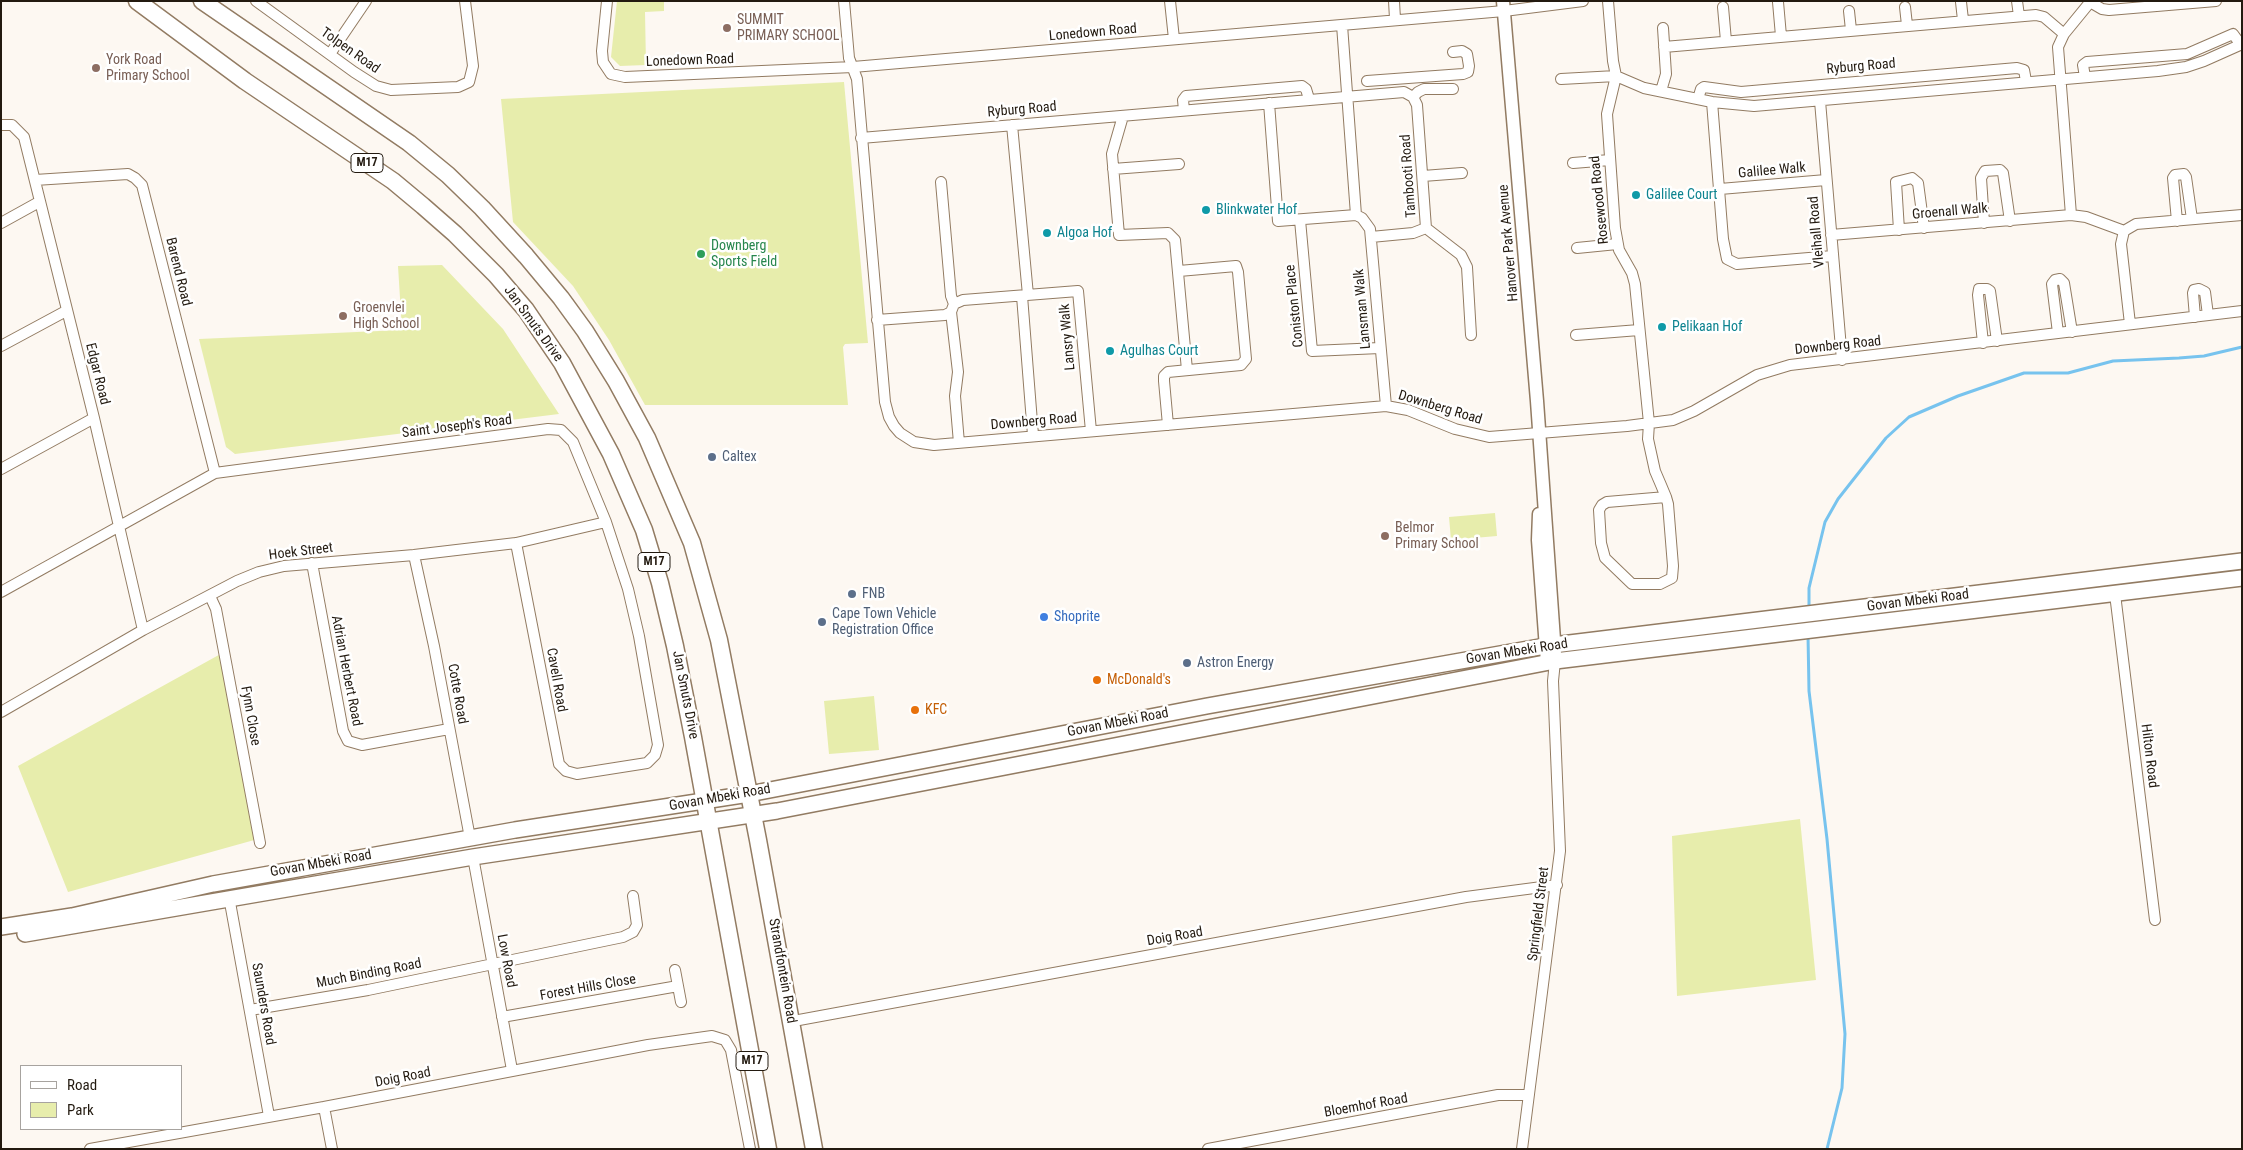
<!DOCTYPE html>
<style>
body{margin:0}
#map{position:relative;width:2243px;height:1150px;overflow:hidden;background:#fdf8f2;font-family:"Roboto Condensed",sans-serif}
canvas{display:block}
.frame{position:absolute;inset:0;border:2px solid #231a10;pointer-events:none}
.legend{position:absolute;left:20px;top:1065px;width:162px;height:65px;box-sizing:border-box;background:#fff;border:1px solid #a7a39f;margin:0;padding:6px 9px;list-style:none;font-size:15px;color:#231a10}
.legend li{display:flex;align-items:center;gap:10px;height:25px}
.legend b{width:25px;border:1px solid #a7a39f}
</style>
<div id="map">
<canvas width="2243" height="1150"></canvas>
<div class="frame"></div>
<ul class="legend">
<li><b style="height:6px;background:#fff"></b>Road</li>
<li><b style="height:14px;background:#e7edac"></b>Park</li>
</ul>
</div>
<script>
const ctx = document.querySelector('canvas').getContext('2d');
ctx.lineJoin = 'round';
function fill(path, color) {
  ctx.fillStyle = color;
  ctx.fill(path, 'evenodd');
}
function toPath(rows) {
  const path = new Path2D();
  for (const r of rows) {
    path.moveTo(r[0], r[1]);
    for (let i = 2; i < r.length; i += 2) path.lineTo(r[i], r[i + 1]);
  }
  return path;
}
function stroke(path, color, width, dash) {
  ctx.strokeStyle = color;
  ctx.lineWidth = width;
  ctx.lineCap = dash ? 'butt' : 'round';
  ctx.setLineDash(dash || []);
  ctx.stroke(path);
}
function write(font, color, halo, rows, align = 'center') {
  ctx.font = font + ' "Roboto Condensed",sans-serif';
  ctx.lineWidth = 5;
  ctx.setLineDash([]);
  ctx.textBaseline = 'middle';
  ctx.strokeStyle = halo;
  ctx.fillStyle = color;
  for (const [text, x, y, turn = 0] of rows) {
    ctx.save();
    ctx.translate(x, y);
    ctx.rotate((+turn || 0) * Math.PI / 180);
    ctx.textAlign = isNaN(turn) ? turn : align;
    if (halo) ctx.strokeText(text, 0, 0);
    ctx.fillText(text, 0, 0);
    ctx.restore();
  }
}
const green = toPath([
 [617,1,664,1,664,11,645,12,646,65,620,66,611,57],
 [844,82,868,343,845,344,843,347,848,405,645,405,609,340,573,286,513,222,501,99],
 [442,265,503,329,559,414,235,454,226,447,199,339,402,330,398,266],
 [1495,513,1497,536,1451,540,1449,517],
 [226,651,265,837,68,892,18,766],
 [874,696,879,750,829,754,824,701],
 [1800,819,1816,980,1677,996,1672,836]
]);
const stream = toPath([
 [1809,608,1809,588,1825,522,1838,499,1886,438,1909,417,1958,396,2024,373,2068,373,2113,361,2179,358,2204,356,2242,347],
 [1808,635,1809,691,1827,839,1845,1034,1842,1088,1827,1149]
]);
const minor = toPath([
 [256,1,354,72,376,86,391,90,458,87,469,82,473,66,465,1],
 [607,1,602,51,603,62,611,74,625,77,853,67,1504,11,1583,1],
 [844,1,849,58,857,79,885,402,889,417,894,426,900,433,914,442,934,445,1386,406,1408,410,1455,429,1489,437,1627,426,1673,420,1694,411,1757,375,1790,365,2242,311],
 [1170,1,1174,39],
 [1394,1,1395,19],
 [1608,1,1613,61,1616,76,1607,114,1615,228,1619,250,1632,273,1635,284,1649,423,1648,439,1655,471,1661,485,1666,497,1668,504,1673,566,1672,578,1660,584,1632,584,1605,558,1601,543,1599,510,1602,505,1607,502,1666,497],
 [2017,1,2019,16],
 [1778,2,1781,36],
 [1961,2,1963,20],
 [2090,2,2102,9,2109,10,2216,1],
 [1723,7,1726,41],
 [1905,7,1907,25],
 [1849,11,1851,30],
 [1342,25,1356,215],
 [1664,47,2036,15,2044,17,2064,34],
 [330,54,366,1],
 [2085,77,2083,65,2087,62,2187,54,2233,34,2241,45],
 [1561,79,1616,76,1644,88,1712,102,1754,106,2158,71,2186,67,2204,61,2242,44],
 [1367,81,1463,74,1468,72,1469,66,1467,54,1462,51,1453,52],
 [1661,91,1666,74,1663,28],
 [1413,97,1418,92,1424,89,1453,89],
 [1698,99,1701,89,1704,87,1741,92,2017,68,2024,70,2026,81],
 [1820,101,1842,360],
 [1712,102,1723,239,1727,259,1737,264,1833,256],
 [1269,103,1278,221,1356,215,1362,218,1370,229,1386,406],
 [1184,110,1183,100,1186,96,1302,86,1306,89,1309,99],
 [1123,116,1112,154,1119,235,1168,233,1175,240,1187,370],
 [1,125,12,125,24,137,94,418,143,630],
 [1012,125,1028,295],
 [861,138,1404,92,1413,97,1417,105,1426,228],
 [1573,163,1610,160],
 [1113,169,1179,164],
 [1423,176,1462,173],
 [35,180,128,174,135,178,142,185,215,473],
 [941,182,951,296,954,304],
 [1720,189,1826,180],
 [2071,215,2058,47,2064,34,2091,1],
 [1300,220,1312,351,1380,348],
 [2177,221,2173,178,2175,175,2184,174,2186,177,2192,219],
 [1,223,39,202],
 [1984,223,1981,178,1985,171,2000,170,2003,173,2010,221],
 [1426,228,1461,255,1467,267,1471,335],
 [1899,230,1896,182,1912,178,1918,183,1924,228],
 [2124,231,2136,224,2242,215],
 [1831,235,2071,215,2086,217,2124,231,2121,244,2130,324],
 [1371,237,1413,233,1426,228],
 [1577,248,1617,244],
 [1022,296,1033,435],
 [951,312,958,372,955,396,959,443],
 [2195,317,2193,293,2194,290,2199,289,2205,292,2208,315],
 [877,320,945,315,951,312,954,304,963,300,1078,291,1091,431],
 [2058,333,2052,284,2055,280,2060,279,2064,283,2072,332],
 [1576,335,1639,330],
 [1983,343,1978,295,1979,289,1987,289,1990,291,1997,341],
 [1,346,66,311],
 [1168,425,1164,381,1164,376,1168,372,1241,365,1246,359,1238,272,1236,266,1179,271],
 [1,469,94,418],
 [414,555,434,646,470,838],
 [312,563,343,731,348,741,362,745,449,729],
 [1,592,215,473,548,429,561,430,573,442,606,522,628,589,639,636,658,745,655,755,647,763,577,774,566,771,559,764,516,543],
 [2115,594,2155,920],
 [210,596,216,609,260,843],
 [1,712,143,630,237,581,259,572,284,566,414,555,516,543,606,522],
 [473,857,512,1070],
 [229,897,269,1116],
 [675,970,681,1002],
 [250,1010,368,990,623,937,633,932,637,925,633,896],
 [502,1017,678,986],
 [799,1020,1466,897,1557,885],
 [324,1107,332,1149],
 [90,1149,324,1107,648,1045,712,1036,725,1040,731,1050,750,1149],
 [1208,1149,1498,1095,1529,1095],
 [1522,1149,1560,851,1553,681,1555,661]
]);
const tertiary = toPath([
 [1503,1,1537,401,1555,654],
 [1539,514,1538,540,1547,662]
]);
const secondary = toPath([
 [1,927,72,916,213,884,275,873,515,830,749,794,1207,706,1545,646,2242,561],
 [25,934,473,857,777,811,1555,661,2242,578]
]);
const primary = toPath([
 [137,1,245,81,393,181,423,206,455,234,496,275,526,310,562,363,611,454,644,530,660,583,675,646,693,737,768,1149],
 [202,1,409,143,448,175,482,208,526,256,561,298,585,331,616,381,647,438,692,543,719,640,758,840,814,1149]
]);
const markers = [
 [727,28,5,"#8d6e63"],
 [96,68,5,"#8d6e63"],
 [1636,195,5,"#0f9aa8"],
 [1206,210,5,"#0f9aa8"],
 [1047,233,5,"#0f9aa8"],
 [701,254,5,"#2e9e5b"],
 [343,316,5,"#8d6e63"],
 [1662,327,5,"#0f9aa8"],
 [1110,351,5,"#0f9aa8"],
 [712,457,5,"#5c6f8a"],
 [1385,536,5,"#8d6e63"],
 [852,594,5,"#5c6f8a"],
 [1044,617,5,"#3f7fe0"],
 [822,622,5,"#5c6f8a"],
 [1187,663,5,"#5c6f8a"],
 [1097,680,5,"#e8710a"],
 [915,710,5,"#e8710a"]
];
const shields = [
 [367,163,32],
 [654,562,32],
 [752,1061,32]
];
const shieldNames = [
 ["M17",367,163],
 ["M17",654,562],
 ["M17",752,1061]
];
const educationNames = [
 ["SUMMIT",737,20],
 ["PRIMARY SCHOOL",737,36],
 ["York Road",106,60],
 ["Primary School",106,76],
 ["Groenvlei",353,308],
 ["High School",353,324],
 ["Belmor",1395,528],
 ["Primary School",1395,544]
];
const streetNames = [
 ["Lonedown Road",1093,33,-5],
 ["Tolpen Road",350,51,35],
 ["Lonedown Road",690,61,-2],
 ["Ryburg Road",1861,67,-5],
 ["Ryburg Road",1022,110,-5],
 ["Galilee Walk",1772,171,-5],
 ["Tambooti Road",1409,176,-94],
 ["Rosewood Road",1600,200,-96],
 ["Groenall Walk",1950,212,-5],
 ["Vleihall Road",1817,232,-95],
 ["Hanover Park Avenue",1509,243,-95],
 ["Barend Road",178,272,76],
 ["Coniston Place",1295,306,-96],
 ["Lansman Walk",1363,309,-95],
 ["Jan Smuts Drive",533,324,54],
 ["Lansry Walk",1068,337,-95],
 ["Downberg Road",1838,346,-6],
 ["Edgar Road",97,374,76],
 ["Downberg Road",1440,408,17],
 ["Downberg Road",1034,422,-5],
 ["Saint Joseph's Road",457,427,-7],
 ["Hoek Street",301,552,-7],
 ["Govan Mbeki Road",1918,601,-7],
 ["Govan Mbeki Road",1517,652,-9],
 ["Adrian Herbert Road",346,671,79],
 ["Cavell Road",556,680,80],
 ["Cotte Road",457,694,80],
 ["Jan Smuts Drive",685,695,79],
 ["Fynn Close",250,716,80],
 ["Govan Mbeki Road",1118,723,-11],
 ["Hilton Road",2149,756,83],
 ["Govan Mbeki Road",720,798,-10],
 ["Govan Mbeki Road",321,864,-10],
 ["Springfield Street",1539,914,-83],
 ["Doig Road",1175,937,-10],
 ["Low Road",506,961,79],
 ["Strandfontein Road",782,971,80],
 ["Much Binding Road",369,974,-11],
 ["Forest Hills Close",588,988,-10],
 ["Saunders Road",263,1004,80],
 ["Doig Road",403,1078,-11],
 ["Bloemhof Road",1366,1106,-10]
];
const cultureNames = [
 ["Galilee Court",1646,195],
 ["Blinkwater Hof",1216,210],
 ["Algoa Hof",1057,233],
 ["Pelikaan Hof",1672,327],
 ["Agulhas Court",1120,351]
];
const leisureNames = [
 ["Downberg",711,246],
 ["Sports Field",711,262]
];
const serviceNames = [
 ["Caltex",722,457],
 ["FNB",862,594],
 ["Cape Town Vehicle",832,614],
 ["Registration Office",832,630],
 ["Astron Energy",1197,663]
];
const shopNames = [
 ["Shoprite",1054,617]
];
const foodNames = [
 ["McDonald's",1107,680],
 ["KFC",925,710]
];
fill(green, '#e7edac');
stroke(stream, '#77c3ee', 3);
stroke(minor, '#927b62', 12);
stroke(tertiary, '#927b62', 15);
stroke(secondary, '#927b62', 18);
stroke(primary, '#927b62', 19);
stroke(minor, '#fff', 10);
stroke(tertiary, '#fff', 12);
stroke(secondary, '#fff', 15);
stroke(primary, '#fff', 16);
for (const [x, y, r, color] of markers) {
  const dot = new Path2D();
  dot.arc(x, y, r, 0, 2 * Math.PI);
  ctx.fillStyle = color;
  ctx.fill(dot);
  stroke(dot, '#fff', 2);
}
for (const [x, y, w] of shields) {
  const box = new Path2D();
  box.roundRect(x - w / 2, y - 9.5, w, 19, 4);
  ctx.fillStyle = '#fff';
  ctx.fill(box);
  stroke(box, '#231a10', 1);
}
write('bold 12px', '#231a10', null, shieldNames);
write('14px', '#785e54', '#fff', educationNames, 'left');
write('14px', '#231a10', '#fff', streetNames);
write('14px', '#0d838f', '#fff', cultureNames, 'left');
write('14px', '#27864d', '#fff', leisureNames, 'left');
write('14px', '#4e5e75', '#fff', serviceNames, 'left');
write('14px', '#366cbe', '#fff', shopNames, 'left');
write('14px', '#c56008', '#fff', foodNames, 'left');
</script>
